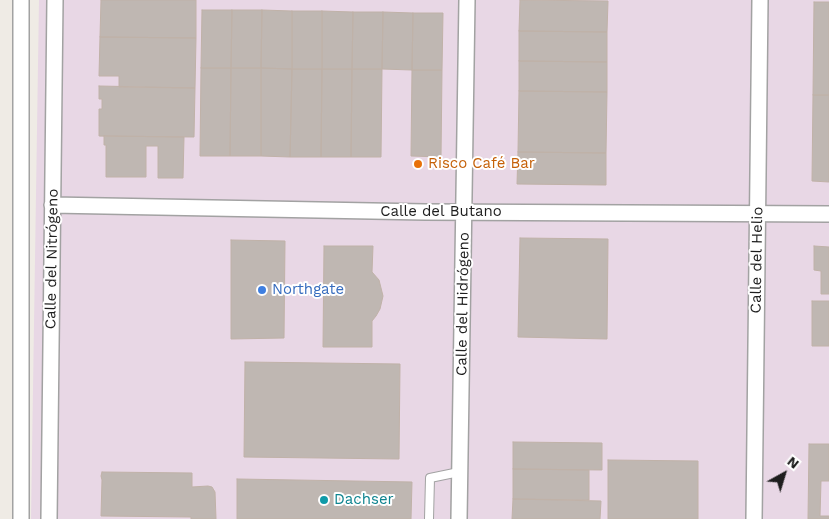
<!DOCTYPE html>
<meta charset="utf-8">
<style>
body{margin:0}
#map{position:relative;width:829px;height:519px;overflow:hidden;background:#efebe5;font-family:"Work Sans",sans-serif}
canvas{display:block}
.north{position:absolute;left:759px;top:449px;width:50px;height:50px;-webkit-text-stroke:4px #fff;paint-order:stroke;rotate:39deg;font-size:14px;font-weight:700;line-height:20px;text-align:center;color:#1e1e1e}
.north::after{content:'';display:block;margin:auto;width:18px;height:22px;background:#1e1e1e;clip-path:polygon(50% 0,100% 100%,50% 72%,0 100%)}
</style>
<div id="map">
<canvas width="829" height="519"></canvas>
<div class="north">N</div>
</div>
<script>
const ctx = document.querySelector('canvas').getContext('2d');
ctx.lineJoin = 'round';
function fill(path, color) {
  ctx.fillStyle = color;
  ctx.fill(path, 'evenodd');
}
function toPath(rows) {
  const path = new Path2D();
  for (const r of rows) {
    path.moveTo(r[0], r[1]);
    for (let i = 2; i < r.length; i += 2) path.lineTo(r[i], r[i + 1]);
  }
  return path;
}
function stroke(path, color, width, dash) {
  ctx.strokeStyle = color;
  ctx.lineWidth = width;
  ctx.lineCap = dash ? 'butt' : 'round';
  ctx.setLineDash(dash || []);
  ctx.stroke(path);
}
function write(font, color, halo, rows, align = 'center') {
  ctx.font = font + ' "Work Sans",sans-serif';
  ctx.lineWidth = 4;
  ctx.setLineDash([]);
  ctx.textBaseline = 'middle';
  ctx.strokeStyle = halo;
  ctx.fillStyle = color;
  for (const [text, x, y, turn = 0] of rows) {
    ctx.save();
    ctx.translate(x, y);
    ctx.rotate((+turn || 0) * Math.PI / 180);
    ctx.textAlign = isNaN(turn) ? turn : align;
    if (halo) ctx.strokeText(text, 0, 0);
    ctx.fillText(text, 0, 0);
    ctx.restore();
  }
}
const industrial = toPath([
 [39,0,829,0,829,519,31,519]
]);
const building = toPath([
 [101,0,196,0,196,38,100,37,101,0],
 [520,0,608,1,607,32,519,31,520,0],
 [814,2,829,2,829,95,813,95,814,2],
 [202,10,232,10,231,68,201,68,202,10],
 [232,10,262,10,261,68,231,68,232,10],
 [262,10,292,11,292,69,261,68,262,10],
 [292,11,322,11,322,69,292,69,292,11],
 [322,11,353,12,352,69,322,69,322,11],
 [353,12,383,12,382,69,352,69,353,12],
 [383,12,413,13,412,70,382,69,383,12],
 [413,13,443,13,442,70,412,70,413,13],
 [519,31,607,32,607,62,519,61,519,31],
 [100,37,196,38,195,88,119,87,119,76,99,76,100,37],
 [519,61,607,62,607,92,519,91,519,61],
 [201,68,231,68,230,156,200,156,201,68],
 [231,68,261,68,261,156,230,156,231,68],
 [261,68,292,69,290,157,261,156,261,68],
 [292,69,322,69,321,157,290,157,292,69],
 [322,69,352,69,351,157,321,157,322,69],
 [352,69,382,69,381,157,351,157,352,69],
 [412,70,442,70,441,157,411,156,412,70],
 [99,86,195,88,194,137,99,136,99,109,102,109,102,99,99,99,99,86],
 [519,91,607,92,606,153,518,152,519,91],
 [813,95,829,95,829,182,812,181,813,95],
 [104,136,184,137,183,178,158,178,158,146,146,146,146,177,106,177,106,145,104,145,104,136],
 [518,152,606,153,606,185,517,184,518,152],
 [520,238,608,239,607,339,518,337,520,238],
 [231,240,285,241,284,338,231,339,231,240],
 [324,246,373,246,372,272,379,280,383,296,380,309,376,316,372,321,372,347,323,347,324,246],
 [814,246,829,247,829,294,821,294,821,271,814,270,814,246],
 [812,301,829,301,829,346,812,346,812,301],
 [245,362,400,364,399,459,244,457,245,362],
 [513,442,602,443,602,470,513,469,513,442],
 [809,444,829,444,829,481,821,481,820,516,829,516,829,519,808,519,809,444],
 [608,460,698,461,698,519,608,519,608,460],
 [513,469,589,470,589,500,513,499,513,469],
 [102,472,192,473,192,487,208,486,212,487,215,492,216,519,191,519,191,517,101,516,102,480,101,476,102,472],
 [237,479,412,482,411,519,237,519,237,479],
 [513,499,601,501,600,519,512,519,513,499]
]);
const service = toPath([
 [429,519,430,478,459,472]
]);
const minor = toPath([
 [21,0,21,519],
 [52,205,425,212,829,214],
 [49,519,55,0],
 [459,519,467,0],
 [754,519,760,0]
]);
const markers = [
 [418,164,5,"#e8710a"],
 [262,290,5,"#3f7fe0"],
 [324,500,5,"#0f9aa8"]
];
const foodNames = [
 ["Risco Café Bar",428,164]
];
const streetNames = [
 ["Calle del Butano",441,212],
 ["Calle del Nitrógeno",52,259,-89],
 ["Calle del Helio",757,260,-89],
 ["Calle del Hidrógeno",463,304,-89]
];
const shopNames = [
 ["Northgate",272,290]
];
const cultureNames = [
 ["Dachser",334,500]
];
fill(industrial, '#e8d7e5');
fill(building, '#bfb7b2');
stroke(building, '#c0b2a8', 1);
stroke(service, '#a2a2a2', 10);
stroke(minor, '#a2a2a2', 18);
stroke(service, '#fff', 8);
stroke(minor, '#fff', 15);
for (const [x, y, r, color] of markers) {
  const dot = new Path2D();
  dot.arc(x, y, r, 0, 2 * Math.PI);
  ctx.fillStyle = color;
  ctx.fill(dot);
  stroke(dot, '#fff', 2);
}
write('15px', '#c56008', '#fff', foodNames, 'left');
write('15px', '#1e1e1e', '#fff', streetNames);
write('15px', '#366cbe', '#fff', shopNames, 'left');
write('15px', '#0d838f', '#fff', cultureNames, 'left');
</script>
